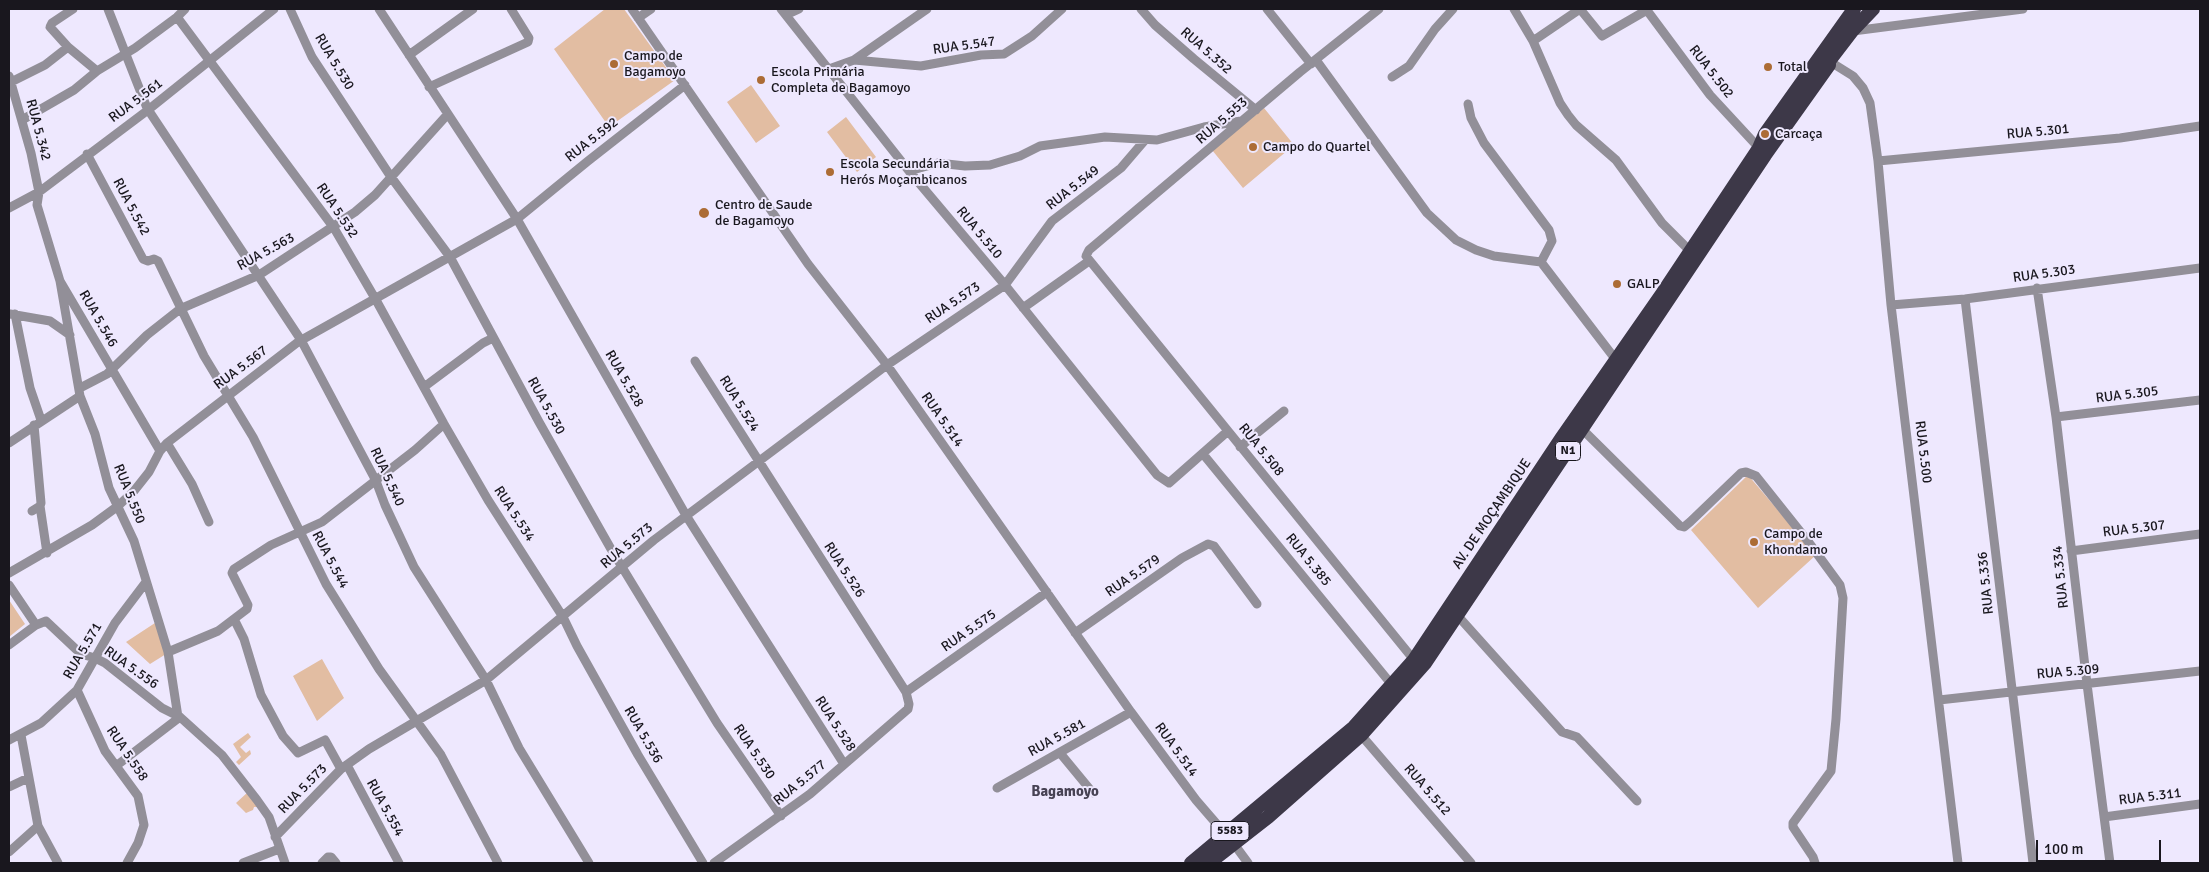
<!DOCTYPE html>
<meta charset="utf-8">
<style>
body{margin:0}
#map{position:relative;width:2209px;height:872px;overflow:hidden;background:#eee8fe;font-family:Signika,sans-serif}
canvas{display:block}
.frame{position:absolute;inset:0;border:10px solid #19171e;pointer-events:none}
.scale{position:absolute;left:2036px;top:840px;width:125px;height:22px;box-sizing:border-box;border:2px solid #19171e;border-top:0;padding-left:6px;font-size:15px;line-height:18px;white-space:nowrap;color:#19171e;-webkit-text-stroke:4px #eee8fe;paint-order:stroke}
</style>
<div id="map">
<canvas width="2209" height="872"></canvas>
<div class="frame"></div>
<div class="scale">100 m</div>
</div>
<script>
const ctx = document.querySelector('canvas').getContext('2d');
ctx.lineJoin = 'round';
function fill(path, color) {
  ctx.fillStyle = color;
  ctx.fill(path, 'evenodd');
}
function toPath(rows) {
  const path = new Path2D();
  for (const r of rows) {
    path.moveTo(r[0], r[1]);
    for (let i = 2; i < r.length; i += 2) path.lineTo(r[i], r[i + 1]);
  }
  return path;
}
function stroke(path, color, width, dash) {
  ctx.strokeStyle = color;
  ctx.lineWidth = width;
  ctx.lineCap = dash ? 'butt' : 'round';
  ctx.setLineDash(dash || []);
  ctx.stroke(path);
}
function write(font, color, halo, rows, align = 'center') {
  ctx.font = font + ' Signika,sans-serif';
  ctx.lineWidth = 4;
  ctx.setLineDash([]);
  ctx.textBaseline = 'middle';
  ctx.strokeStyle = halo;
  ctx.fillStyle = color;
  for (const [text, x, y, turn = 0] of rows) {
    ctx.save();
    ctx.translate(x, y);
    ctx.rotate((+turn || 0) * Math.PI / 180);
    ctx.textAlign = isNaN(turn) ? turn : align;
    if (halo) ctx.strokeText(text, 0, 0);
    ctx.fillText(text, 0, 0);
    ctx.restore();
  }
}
const green = toPath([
 [605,9,624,9,675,80,609,127,554,49],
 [751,85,780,126,756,143,727,102],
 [1264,108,1294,145,1243,188,1212,150],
 [846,117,876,157,857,172,827,132],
 [1748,475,1816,555,1758,608,1691,530],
 [9,600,25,624,9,637],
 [155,623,166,654,150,664,126,642],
 [322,659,344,698,317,721,293,676],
 [248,733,251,737,240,747,246,753,250,750,251,754,239,765,236,762,241,757,233,744],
 [248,792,258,807,254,807,253,810,246,813,236,803]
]);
const minor = toPath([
 [73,9,52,23,50,27,68,47,97,71],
 [108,9,147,108,301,340,376,481,385,505,414,567,486,680,519,748,589,863],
 [290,9,312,57,391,177,450,257,539,422,611,549,717,723,781,816],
 [379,9,517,219,687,517,844,764],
 [632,9,808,264,887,365,1131,712,1196,800,1234,844,1248,863],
 [781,9,909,171,1005,285,1157,475,1169,483,1228,431],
 [1141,9,1155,25,1194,59,1256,110],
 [1267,9,1311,64],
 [1379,9,1300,72,1089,250,1086,256,1414,660],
 [1514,9,1533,41,1560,103,1568,115,1576,125,1616,160,1662,223,1689,250],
 [1580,9,1602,36,1647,10],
 [1646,9,1710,95,1759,148],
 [786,15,799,9],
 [177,17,334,228,376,300,444,424,488,500,563,617,577,646,638,755,703,863],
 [638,18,651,9],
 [1853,31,2023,9],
 [1533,41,1580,9],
 [409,55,473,9],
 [854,60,921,66,981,55,1004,54,1032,36,1062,9],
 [1316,60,1427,213,1456,240,1476,250,1494,256,1541,262,1616,360],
 [1829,61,1853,76,1863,88,1870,103,1878,161,1891,305,1958,863],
 [829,69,854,60,927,9],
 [9,76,31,153,39,192,37,205,60,281,160,451],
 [1392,77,1409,66,1435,29,1453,9],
 [11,82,45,65,68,47],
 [429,87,528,42,529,38,511,9],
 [1468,104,1471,118,1484,143,1549,230,1552,241,1541,262],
 [22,120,74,90,97,71,135,48,177,17,185,9],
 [87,154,143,259,148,261,154,259,158,261,204,356,253,437,326,584,379,669,441,755,498,863],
 [1878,161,2120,138,2200,126],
 [909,171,938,163,965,166,990,165,1020,156,1040,146,1105,137,1157,140,1204,127,1241,121],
 [9,208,39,192,148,110,274,9],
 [60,281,80,396,95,434,109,488,134,541,168,652,178,717],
 [2037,288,2056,417,2087,684,2110,863],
 [1965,299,2033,863],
 [1891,305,1965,299,2200,268],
 [1023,308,1089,261],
 [10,314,50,321,70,335],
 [15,314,30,388,41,420],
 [695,361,906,692,909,704,908,709,810,794,714,863],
 [424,387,483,343,493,338],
 [80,388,107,374,147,335,180,309,259,275,355,212,375,195,447,115],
 [2056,417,2200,400],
 [1582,429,1680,526,1684,527,1690,522,1741,473,1746,472,1756,476,1807,540,1840,585,1843,598,1836,719,1831,771,1793,823,1793,827,1813,857,1815,863],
 [9,443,80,396],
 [167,443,192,484,209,522],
 [1240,447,1284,411],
 [1203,454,1392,685],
 [40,506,47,553],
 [32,511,40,506,41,503,34,425],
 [2071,551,2200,534],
 [9,573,92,525,118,506,134,491,149,472,160,451,167,443,298,342,517,219,588,161,685,85],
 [9,585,36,625],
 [1457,615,1562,732,1577,737,1637,801],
 [234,619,244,639,261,695,283,736,298,753,325,740,341,769],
 [1075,633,1182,558,1208,544,1214,546,1257,604],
 [9,645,36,625,46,621,81,654,95,658,105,663,162,708,180,717],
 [168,652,218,631,247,609,248,605,232,573,234,569,271,545,322,522,415,450,444,424],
 [77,690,105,751,138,796,144,825,138,843,127,863],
 [906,692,1047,592],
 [1939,700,2200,671],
 [180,717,222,755,257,800,269,817,285,863],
 [21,735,38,826,58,863],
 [1361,735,1471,863],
 [9,740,41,723,77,690,115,623,146,582],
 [1060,753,1093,793],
 [347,765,399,863],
 [116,766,180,717],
 [9,787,28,778],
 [997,788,1131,712],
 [2104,817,2200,804],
 [275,837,341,769,369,749,486,680,654,540,887,365,1005,285,1052,221,1121,168,1145,140],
 [9,852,38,826],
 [243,863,279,849],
 [322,863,328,857,331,857,336,863]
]);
const trunk = toPath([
 [1191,863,1354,727,1414,660,1561,439,1662,294,1759,148,1765,134,1854,9],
 [1209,863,1268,817,1361,735,1425,663,1765,155,1829,65,1829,61,1852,31,1873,9]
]);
const markers = [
 [614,64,5,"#ac6c35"],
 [1768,67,5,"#ac6c35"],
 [761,80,5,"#ac6c35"],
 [1765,134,5,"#ac6c35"],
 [1253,147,5,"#ac6c35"],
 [830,172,5,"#ac6c35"],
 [704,213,6,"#ac6c35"],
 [1617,284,5,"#ac6c35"],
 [1754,542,5,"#ac6c35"]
];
const shields = [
 [1568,451,25],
 [1230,831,38]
];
const shieldNames = [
 ["N1",1568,451],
 ["5583",1230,831]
];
const streetNames = [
 ["RUA 5.547",964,46,-8],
 ["RUA 5.352",1206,51,41],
 ["RUA 5.530",334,62,59],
 ["RUA 5.502",1711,72,52],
 ["RUA 5.561",136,101,-37],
 ["RUA 5.553",1222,121,-41],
 ["RUA 5.342",38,130,75],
 ["RUA 5.301",2038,132,-5],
 ["RUA 5.592",592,140,-38],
 ["RUA 5.549",1073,188,-38],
 ["RUA 5.542",131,207,62],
 ["RUA 5.532",337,211,56],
 ["RUA 5.510",979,233,50],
 ["RUA 5.563",266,252,-29],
 ["RUA 5.303",2044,274,-8],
 ["RUA 5.573",953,303,-34],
 ["RUA 5.546",98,319,60],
 ["RUA 5.567",241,368,-37],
 ["RUA 5.528",624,379,60],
 ["RUA 5.305",2127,395,-7],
 ["RUA 5.524",739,404,58],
 ["RUA 5.530",546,406,61],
 ["RUA 5.514",942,420,55],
 ["RUA 5.508",1261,450,51],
 ["RUA 5.500",1923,452,83],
 ["RUA 5.540",387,477,65],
 ["RUA 5.550",129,494,68],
 ["RUA 5.534",514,514,57],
 ["AV. DE MOÇAMBIQUE",1492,514,-56],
 ["RUA 5.307",2134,529,-7],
 ["RUA 5.573",627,546,-40],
 ["RUA 5.544",330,560,62],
 ["RUA 5.385",1308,560,51],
 ["RUA 5.526",844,570,57],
 ["RUA 5.579",1133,576,-35],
 ["RUA 5.334",2061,577,-96],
 ["RUA 5.336",1986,583,-96],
 ["RUA 5.575",969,631,-35],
 ["RUA 5.571",83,651,-60],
 ["RUA 5.556",131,668,35],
 ["RUA 5.309",2068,672,-5],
 ["RUA 5.528",835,724,57],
 ["RUA 5.536",643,735,60],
 ["RUA 5.581",1057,738,-29],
 ["RUA 5.514",1176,750,54],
 ["RUA 5.530",754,752,56],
 ["RUA 5.558",127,754,56],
 ["RUA 5.577",800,783,-39],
 ["RUA 5.573",303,789,-46],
 ["RUA 5.512",1427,790,49],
 ["RUA 5.311",2150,797,-7],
 ["RUA 5.554",385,808,61]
];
const poiNames = [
 ["Campo de",624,56],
 ["Bagamoyo",624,72],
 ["Total",1778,67],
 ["Escola Primária",771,72],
 ["Completa de Bagamoyo",771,88],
 ["Carcaça",1775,134],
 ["Campo do Quartel",1263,147],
 ["Escola Secundária",840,164],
 ["Herós Moçambicanos",840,180],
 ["Centro de Saude",715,205],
 ["de Bagamoyo",715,221],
 ["GALP",1627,284],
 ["Campo de",1764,534],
 ["Khondamo",1764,550]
];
const neighbourhoodNames = [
 ["Bagamoyo",1065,792]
];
fill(green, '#e2bda2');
stroke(minor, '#928f98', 9);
stroke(trunk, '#3d3848', 14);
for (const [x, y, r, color] of markers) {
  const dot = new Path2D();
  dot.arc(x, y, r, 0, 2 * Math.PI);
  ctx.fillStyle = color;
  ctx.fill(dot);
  stroke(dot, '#eee8fe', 2);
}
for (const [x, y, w] of shields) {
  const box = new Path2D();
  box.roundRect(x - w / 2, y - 9.5, w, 19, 4);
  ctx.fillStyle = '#eee8fe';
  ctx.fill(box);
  stroke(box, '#19171e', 1);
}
write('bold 12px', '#19171e', null, shieldNames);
write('14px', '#19171e', '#eee8fe', streetNames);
write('14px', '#19171e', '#eee8fe', poiNames, 'left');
write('bold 15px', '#474254', '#eee8fe', neighbourhoodNames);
</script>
